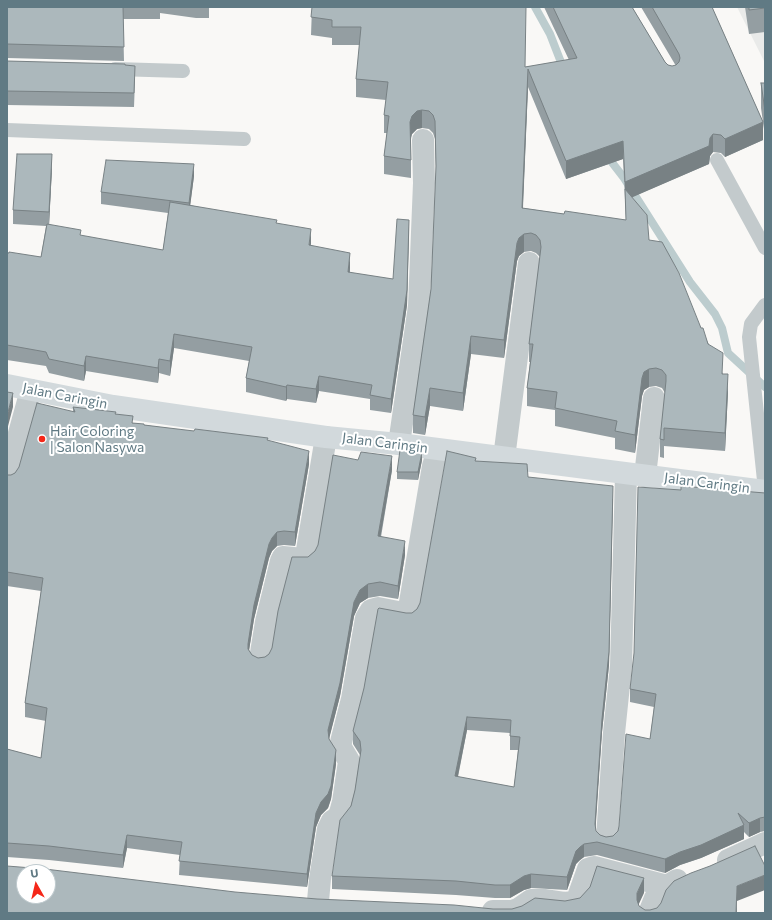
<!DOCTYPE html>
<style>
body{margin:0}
#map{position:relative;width:772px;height:920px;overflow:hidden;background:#f9f8f6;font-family:Commissioner,sans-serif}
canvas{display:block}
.frame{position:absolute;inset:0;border:8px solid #607a84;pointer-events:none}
.north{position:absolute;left:16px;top:864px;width:40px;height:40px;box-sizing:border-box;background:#fff;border:1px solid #bfcace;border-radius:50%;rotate:352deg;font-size:11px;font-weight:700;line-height:16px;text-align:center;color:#607a84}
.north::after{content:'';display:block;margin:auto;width:14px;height:18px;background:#f52719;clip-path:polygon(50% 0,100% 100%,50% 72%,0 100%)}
</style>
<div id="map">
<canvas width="772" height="920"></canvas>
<div class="frame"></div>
<div class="north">U</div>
</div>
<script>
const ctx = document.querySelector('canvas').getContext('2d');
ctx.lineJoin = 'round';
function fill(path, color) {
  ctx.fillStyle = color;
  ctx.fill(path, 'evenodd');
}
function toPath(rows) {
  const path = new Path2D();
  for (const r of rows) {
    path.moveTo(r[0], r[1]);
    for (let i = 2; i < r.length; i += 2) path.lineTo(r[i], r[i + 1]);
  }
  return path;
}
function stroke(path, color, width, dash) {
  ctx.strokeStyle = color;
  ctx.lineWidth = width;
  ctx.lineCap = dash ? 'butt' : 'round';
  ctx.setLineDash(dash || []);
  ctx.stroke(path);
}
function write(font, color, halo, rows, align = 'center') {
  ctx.font = font + ' Commissioner,sans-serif';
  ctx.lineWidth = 4;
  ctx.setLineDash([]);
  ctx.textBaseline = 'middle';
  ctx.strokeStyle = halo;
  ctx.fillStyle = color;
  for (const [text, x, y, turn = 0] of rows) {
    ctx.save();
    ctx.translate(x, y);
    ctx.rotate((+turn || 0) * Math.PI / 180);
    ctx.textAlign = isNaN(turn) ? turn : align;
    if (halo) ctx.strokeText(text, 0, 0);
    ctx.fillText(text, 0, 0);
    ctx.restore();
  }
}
const built = toPath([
 [737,7,765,7,765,63]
]);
const stream = toPath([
 [535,7,550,34,564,70],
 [607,156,624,178,690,282,715,314,722,328,728,353,765,387]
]);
const service = toPath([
 [115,69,183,71],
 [7,130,244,139],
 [717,160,765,248],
 [765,305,751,324,749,337,765,490]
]);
const minor = toPath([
 [399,444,419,306,424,183,423,140],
 [504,458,529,263],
 [645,476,654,398],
 [7,477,31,390],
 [260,659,266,622,281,561,283,557,303,559,306,556,326,437],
 [607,838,614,733,621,666,626,474],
 [728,860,765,843],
 [318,901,320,879,328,829,332,821,337,818,340,813,343,802,349,761,340,746,352,699,366,618,371,610,378,608,408,614,433,466,438,450],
 [493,911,512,911,518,909,531,900,544,900,564,903,574,902,578,897,588,869,594,867,667,886],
 [649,913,655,898,667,886,677,880]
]);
const secondary = toPath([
 [7,385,113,406,326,437,399,444,765,491]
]);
const wall = toPath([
 [7,7,209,7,209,18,196,18,160,13,160,19,123,19,124,61,7,58],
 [312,7,525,67,569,60,544,7,632,7,665,62,668,65,672,66,676,66,641,7,712,7,763,122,761,108,761,83,765,83,765,135,763,123,763,140,725,157,721,153,713,152,710,156,709,164,632,197,649,240,701,328,723,374,728,392,725,451,664,446,664,458,660,457,660,439,665,393,662,388,656,386,649,387,644,390,642,396,635,453,615,449,615,438,555,426,555,410,527,406,527,388,530,362,529,362,529,344,540,257,536,253,531,251,524,252,519,256,517,261,504,358,471,354,463,411,430,406,425,435,413,433,413,415,431,289,436,172,435,139,433,133,429,129,422,128,417,129,412,134,411,139,411,178,384,174,384,156,387,133,384,133,384,115,386,100,356,97,356,79,360,45,332,45,332,38,311,35],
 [528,87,566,179,623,159,626,220,564,214,523,208],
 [745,7,765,7,765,32,749,34],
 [7,61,125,65,135,80,134,107,7,105],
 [52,168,49,224,81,236,163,250,168,213,101,204,101,192,194,176,190,205,277,224,311,245,350,268,350,273,393,279,409,235,407,305,391,413,370,410,370,399,319,391,316,403,287,399,286,401,246,392,246,378,249,361,174,348,170,376,159,373,158,383,86,371,84,381,49,373,46,366,7,360,7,253,41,257,46,226,13,224,13,210],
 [73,407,116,414,133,423,144,425,268,441,309,464,295,546,284,545,277,546,272,551,269,558,254,619,249,650,252,655,258,658,265,657,269,654,272,648,308,557,315,551,392,470,381,537,405,555,398,599,380,596,368,598,360,603,354,616,340,696,329,738,336,764,331,799,328,808,321,815,316,827,307,887,179,875,180,855,127,848,123,868,49,860,7,857,7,749,41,758,46,721,25,717,25,703,41,591,7,586,7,475,11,475,15,473,73,412],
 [422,460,418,480,397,479,397,472],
 [476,461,528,477,613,499,609,665,602,732,595,827,596,831,600,835,606,837,613,836,618,831,650,739,654,707,630,702,630,689,681,490,765,493,765,831,760,832,749,837,744,832,744,839,701,858,680,865,665,873,597,855,584,857,580,860,576,864,567,890,531,888,524,890,510,898,495,898,456,895,332,889,332,876,355,790,360,757,360,755,353,744,353,731,406,613,412,613,417,609,420,603],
 [467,730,510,733,510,750,518,750,514,787,458,777]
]);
const shadedWall = toPath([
 [528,69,528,87,522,226,522,208],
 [422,110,422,128,417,129,412,134,410,140,410,122,412,116,417,111],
 [763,122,763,140,725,157,725,139],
 [713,134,713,152,710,156,709,164,626,200,625,189,625,200,625,182,710,138],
 [623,141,623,159,566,179,566,161],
 [52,154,52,168,49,226,49,212],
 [194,164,194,176,189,215,189,203],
 [409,220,407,305,391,413,391,399],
 [311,229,311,244,309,259,309,245],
 [524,234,524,252,519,256,517,261,504,358,504,340,517,243,519,238],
 [350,253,350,268,348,287,348,272],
 [174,334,174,348,170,376,170,361],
 [471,336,471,354,463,411,463,393],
 [86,356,86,371,84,381,84,366],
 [159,359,159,373,158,383,158,368],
 [649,369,649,387,644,390,642,396,635,453,635,435,642,378,644,372],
 [728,374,728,392,725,451,725,433],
 [319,376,319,391,316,403,316,389],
 [287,385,287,399,286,401,286,387],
 [430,388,430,406,425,435,425,417],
 [13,393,13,407,7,430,7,416],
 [309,451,309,464,295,546,295,532],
 [422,452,422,460,418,480,418,472],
 [392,456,392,470,378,550,378,536],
 [613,486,609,665,602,732,595,837,595,824],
 [277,532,277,546,272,551,269,558,254,619,248,657,248,644,254,605,269,544,272,538],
 [405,541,405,555,398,599,398,586],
 [368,584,368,598,360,603,354,616,340,696,328,743,328,730,354,602,360,590],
 [467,717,467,730,455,790,455,776],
 [336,750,336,764,331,799,328,808,321,815,316,827,307,887,307,874,316,813],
 [760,818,760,832,749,837,749,823],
 [744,825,744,839,701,858,680,865,665,873,665,859,680,852],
 [127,835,127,848,123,868,123,855],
 [584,844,584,857,580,860,576,864,567,890,567,877,576,851,580,847],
 [531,874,531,888,524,890,510,898,510,885,524,876],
 [765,875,765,890,737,901,737,913,736,913,737,886],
 [644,878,644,893,637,908,637,893]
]);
const building = toPath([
 [7,7,123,7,124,47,7,44,7,7],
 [312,7,526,7,525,67,577,58,553,7,632,7,665,62,668,65,672,66,676,65,679,62,680,58,679,54,652,7,712,7,763,122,725,139,721,135,713,134,710,138,709,146,625,182,623,141,566,161,528,69,522,208,564,214,565,211,626,220,625,189,647,215,649,240,662,242,679,273,701,328,703,328,708,344,723,353,722,374,728,374,725,433,664,428,664,440,660,439,666,381,666,375,662,370,656,368,649,369,644,372,642,378,635,435,615,431,617,421,555,408,557,392,527,388,533,344,529,344,541,247,540,240,536,235,531,233,524,234,519,238,517,243,504,340,471,336,463,393,430,388,425,417,413,415,431,289,436,166,435,121,433,115,429,111,422,110,417,111,412,116,410,122,411,160,384,156,389,116,384,115,388,82,356,79,361,27,332,27,332,20,311,17,312,7],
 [749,7,765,7,765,8,749,10,749,7],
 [7,61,125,64,125,65,135,66,134,93,7,91,7,61],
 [761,83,765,83,765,111,761,83],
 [17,154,52,154,49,212,13,210,17,154],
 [106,160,194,164,189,203,101,192,106,160],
 [170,202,277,220,276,223,311,229,309,245,350,253,348,272,393,279,397,219,409,220,407,290,391,399,370,395,372,385,319,376,316,389,287,385,286,387,246,378,252,347,174,334,170,361,159,359,158,368,86,356,84,366,49,359,46,352,7,345,7,253,9,253,9,252,41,257,47,224,81,230,80,235,163,250,170,202],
 [7,392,13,393,7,416,7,392],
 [37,403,75,412,73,407,116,412,115,414,133,416,132,423,144,424,144,425,194,431,195,429,268,438,267,440,309,451,295,532,284,531,277,532,272,538,269,544,254,605,248,644,248,649,252,655,258,658,265,657,269,654,272,648,278,611,292,557,308,557,315,551,318,545,333,455,358,460,361,452,392,456,378,536,405,541,398,586,380,582,368,584,360,590,354,602,340,683,328,730,329,739,336,750,331,786,328,794,321,802,316,813,307,874,179,861,182,842,127,835,123,855,49,846,7,843,7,749,41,758,47,708,25,703,43,578,7,572,7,475,11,475,15,473,19,467,37,403],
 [400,450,422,452,418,472,397,472,400,450],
 [447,451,476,458,475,461,527,464,528,477,613,486,609,652,602,719,595,824,596,831,600,835,606,837,613,836,618,831,619,826,626,734,650,739,656,694,630,689,634,653,638,487,681,490,681,486,765,493,765,817,760,818,749,823,738,813,744,825,701,845,680,852,665,859,597,842,584,844,580,847,576,851,567,877,531,874,524,876,510,885,495,885,456,881,332,876,340,820,351,806,355,790,361,750,360,741,353,731,364,688,378,609,379,608,406,613,412,613,417,609,420,603,447,451],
 [467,717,511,720,510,736,520,737,514,787,455,776,467,717],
 [755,846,765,866,765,875,737,886,736,913,7,913,7,866,45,869,235,892,317,899,454,905,493,909,512,909,522,906,535,898,565,901,580,898,590,887,597,866,644,878,637,893,637,900,639,906,645,910,650,910,657,908,661,903,666,890,674,881,691,873,710,866,755,846],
 [24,872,48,872,48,896,24,896,24,872]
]);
const markers = [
 [42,439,4,"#f52719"]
];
const streetNames = [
 ["Jalan Caringin",65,396,11],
 ["Jalan Caringin",385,443,7],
 ["Jalan Caringin",707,483,7]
];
const poiNames = [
 ["Hair Coloring",50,431],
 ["| Salon Nasywa",50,447]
];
fill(built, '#e9eae9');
stroke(stream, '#bcccce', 8);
stroke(service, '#c3cacc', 14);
stroke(minor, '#c3cacc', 22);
stroke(secondary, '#d2d9dc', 22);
fill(wall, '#949ea2');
fill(shadedWall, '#788184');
fill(building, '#acb8bc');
stroke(building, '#788184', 1);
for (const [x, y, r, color] of markers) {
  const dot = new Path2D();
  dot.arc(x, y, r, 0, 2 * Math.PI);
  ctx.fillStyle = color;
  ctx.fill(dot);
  stroke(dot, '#fff', 1.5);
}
write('14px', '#607a84', '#fff', streetNames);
write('14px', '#607a84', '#fff', poiNames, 'left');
</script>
